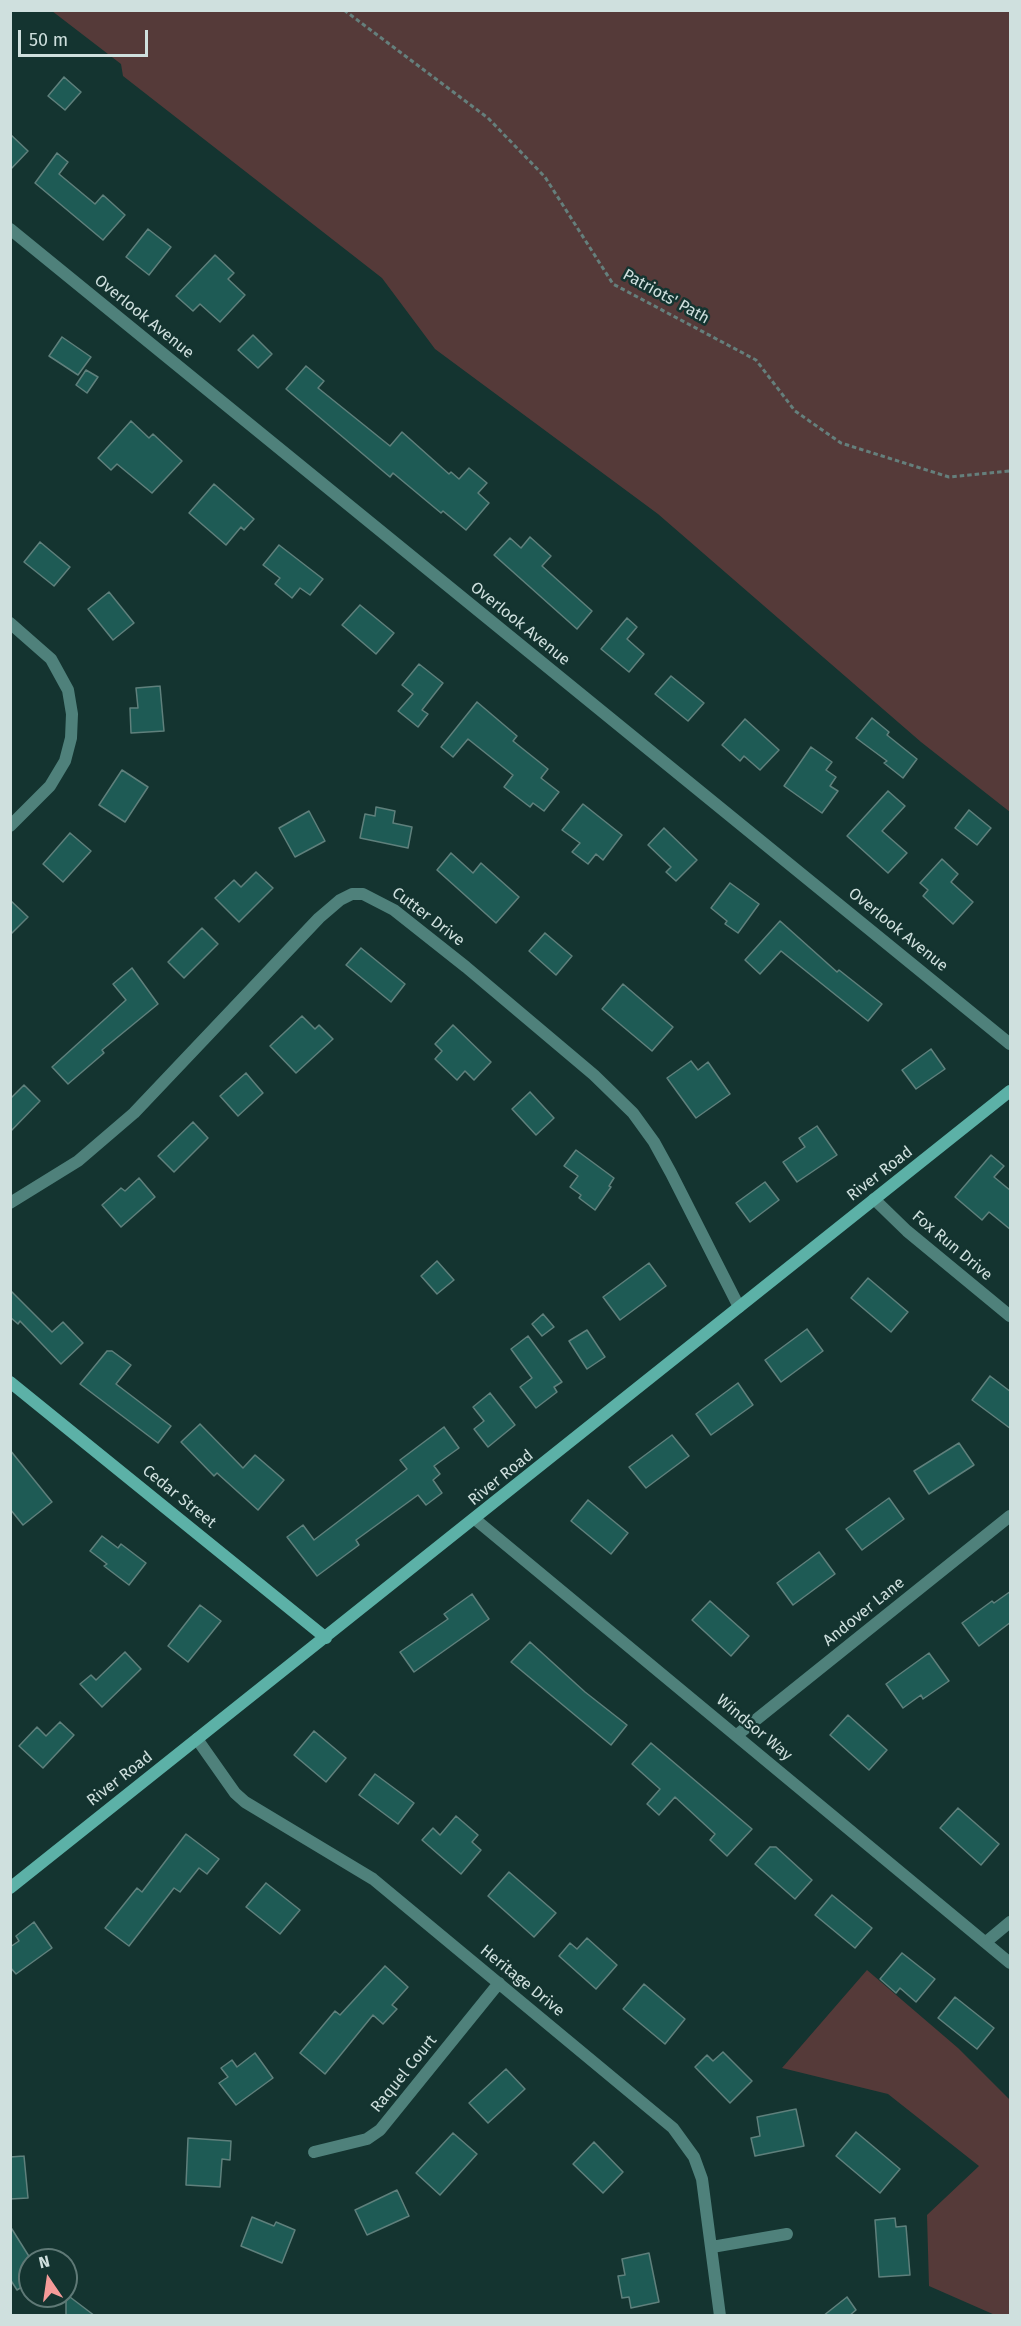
<!DOCTYPE html>
<style>
body{margin:0}
#map{position:relative;width:1021px;height:2326px;overflow:hidden;background:#143430;font-family:"Fira Sans",sans-serif}
canvas{display:block}
.frame{position:absolute;inset:0;border:12px solid #cfe0de;pointer-events:none}
.north{position:absolute;left:18px;top:2248px;width:60px;height:60px;box-sizing:border-box;background:#143430;border:2px solid #5f7976;border-radius:50%;rotate:347deg;font-size:16px;font-weight:700;line-height:24px;text-align:center;color:#cfe0de}
.north::after{content:'';display:block;margin:auto;width:21px;height:27px;background:#f59b99;clip-path:polygon(50% 0,100% 100%,50% 72%,0 100%)}
.scale{position:absolute;left:18px;top:30px;width:130px;height:27px;box-sizing:border-box;border:3px solid #cfe0de;border-top:0;padding-left:8px;font-size:18px;line-height:21px;white-space:nowrap;color:#cfe0de;-webkit-text-stroke:4px #143430;paint-order:stroke}
</style>
<div id="map">
<canvas width="1021" height="2326"></canvas>
<div class="frame"></div>
<div class="north">N</div>
<div class="scale">50 m</div>
</div>
<script>
const ctx = document.querySelector('canvas').getContext('2d');
ctx.lineJoin = 'round';
function fill(path, color) {
  ctx.fillStyle = color;
  ctx.fill(path, 'evenodd');
}
function toPath(rows) {
  const path = new Path2D();
  for (const r of rows) {
    path.moveTo(r[0], r[1]);
    for (let i = 2; i < r.length; i += 2) path.lineTo(r[i], r[i + 1]);
  }
  return path;
}
function stroke(path, color, width, dash) {
  ctx.strokeStyle = color;
  ctx.lineWidth = width;
  ctx.lineCap = dash ? 'butt' : 'round';
  ctx.setLineDash(dash || []);
  ctx.stroke(path);
}
function write(font, color, halo, rows, align = 'center') {
  ctx.font = font + ' "Fira Sans",sans-serif';
  ctx.lineWidth = 5;
  ctx.setLineDash([]);
  ctx.textBaseline = 'middle';
  ctx.strokeStyle = halo;
  ctx.fillStyle = color;
  for (const [text, x, y, turn = 0] of rows) {
    ctx.save();
    ctx.translate(x, y);
    ctx.rotate((+turn || 0) * Math.PI / 180);
    ctx.textAlign = isNaN(turn) ? turn : align;
    if (halo) ctx.strokeText(text, 0, 0);
    ctx.fillText(text, 0, 0);
    ctx.restore();
  }
}
const green = toPath([
 [52,11,1010,11,1010,812,921,742,658,514,435,349,382,278,123,76,121,64],
 [867,1970,958,2048,1010,2100,1010,2315,995,2315,929,2286,927,2215,979,2166,888,2094,782,2068]
]);
const building = toPath([
 [64,77,81,92,65,110,48,96,64,77],
 [10,134,28,151,10,170,10,134],
 [57,153,68,162,59,174,95,204,103,195,125,215,103,240,35,183,57,153],
 [148,229,171,247,149,275,126,257,148,229],
 [215,255,234,273,228,279,245,295,220,322,200,304,193,311,176,296,215,255],
 [253,335,272,354,258,368,238,350,253,335],
 [62,337,91,357,78,375,49,356,62,337],
 [306,366,324,381,318,388,390,446,402,432,449,474,451,472,459,479,469,468,487,483,478,493,489,503,466,530,443,511,441,513,393,473,390,477,286,389,306,366],
 [86,370,98,377,87,393,76,385,86,370],
 [131,421,149,438,153,434,182,461,152,493,117,464,111,470,98,458,131,421],
 [214,484,254,519,244,530,241,527,226,545,189,513,214,484],
 [530,537,551,556,542,566,592,611,577,629,494,555,510,538,521,548,530,537],
 [40,542,70,567,54,586,24,562,40,542],
 [279,545,323,579,310,595,300,588,292,598,275,584,280,578,263,565,279,545],
 [109,592,134,623,113,640,88,609,109,592],
 [360,605,394,633,376,654,342,625,360,605],
 [627,618,637,627,627,639,644,654,629,672,601,649,627,618],
 [419,664,443,683,422,710,428,714,418,727,398,711,413,694,402,685,419,664],
 [671,676,704,703,688,721,655,694,671,676],
 [160,686,164,731,131,733,130,708,138,708,136,688,160,686],
 [477,702,517,736,513,741,548,769,541,778,559,792,544,811,533,803,530,807,504,787,513,775,468,739,453,757,441,747,477,702],
 [872,718,889,732,887,735,917,759,903,778,884,763,887,761,856,738,872,718],
 [745,719,779,750,760,770,744,756,740,761,722,745,745,719],
 [811,747,832,762,826,770,836,777,830,786,838,791,822,813,784,786,811,747],
 [122,770,148,787,125,822,99,805,122,770],
 [888,791,905,806,882,831,907,853,888,873,847,836,888,791],
 [583,804,622,835,603,860,596,854,588,864,572,852,580,843,562,830,583,804],
 [376,807,395,811,393,823,412,827,408,848,360,838,365,814,375,816,376,807],
 [969,810,991,828,977,845,955,828,969,810],
 [309,811,325,841,295,857,279,828,309,811],
 [664,828,697,860,676,881,666,872,671,867,648,845,664,828],
 [70,833,91,851,63,882,43,864,70,833],
 [451,853,473,873,481,863,519,897,496,923,437,870,451,853],
 [942,859,958,874,951,882,973,902,953,924,923,896,928,890,920,883,942,859],
 [256,872,273,888,239,922,215,898,234,880,241,887,256,872],
 [730,883,759,904,738,933,725,924,727,921,711,908,730,883],
 [10,900,28,917,10,935,10,900],
 [780,921,837,972,839,970,882,1004,868,1021,781,951,760,974,745,960,780,921],
 [202,928,218,944,184,978,168,962,202,928],
 [545,933,572,956,556,975,529,951,545,933],
 [361,948,405,984,391,1002,346,965,361,948],
 [132,968,158,1004,102,1050,104,1053,68,1084,52,1067,126,1000,113,984,132,968],
 [623,984,673,1027,652,1051,602,1009,623,984],
 [302,1016,315,1029,319,1025,333,1039,296,1073,270,1046,302,1016],
 [453,1025,491,1062,474,1080,465,1071,457,1080,435,1059,442,1051,435,1044,453,1025],
 [931,1049,945,1069,916,1089,902,1070,931,1049],
 [691,1061,698,1070,708,1062,730,1094,696,1118,667,1078,691,1061],
 [246,1073,263,1093,238,1116,220,1096,246,1073],
 [24,1085,40,1101,10,1132,10,1099,24,1085],
 [530,1092,554,1118,536,1135,512,1109,530,1092],
 [193,1122,208,1138,174,1172,158,1156,193,1122],
 [817,1126,837,1155,797,1182,783,1162,805,1147,799,1138,817,1126],
 [576,1150,614,1178,609,1186,611,1187,595,1210,579,1198,581,1195,570,1187,578,1176,564,1166,576,1150],
 [991,1155,1004,1166,994,1177,1011,1191,1011,1230,989,1212,982,1220,955,1197,991,1155],
 [139,1178,155,1197,121,1227,102,1205,121,1188,125,1191,139,1178],
 [765,1182,779,1200,750,1222,736,1203,765,1182],
 [437,1261,454,1280,437,1294,421,1276,437,1261],
 [649,1263,666,1286,620,1320,603,1297,649,1263],
 [868,1278,908,1312,891,1332,851,1298,868,1278],
 [10,1290,52,1332,63,1322,83,1343,61,1364,20,1321,18,1324,10,1317,10,1290],
 [543,1314,554,1327,542,1336,532,1324,543,1314],
 [807,1329,823,1351,781,1382,765,1360,807,1329],
 [587,1330,605,1357,587,1369,569,1341,587,1330],
 [528,1336,562,1382,554,1387,557,1392,536,1408,520,1387,532,1378,511,1349,528,1336],
 [107,1351,112,1351,131,1365,116,1384,171,1426,158,1443,80,1384,107,1351],
 [990,1376,1011,1392,1011,1429,972,1400,990,1376],
 [738,1383,753,1405,711,1435,696,1414,738,1383],
 [490,1393,515,1425,488,1447,474,1429,484,1421,473,1407,490,1393],
 [200,1424,243,1468,255,1455,284,1480,258,1510,217,1473,214,1476,181,1442,200,1424],
 [444,1427,459,1448,434,1466,440,1474,433,1480,442,1493,426,1505,418,1495,356,1540,359,1545,317,1576,287,1537,303,1525,314,1540,407,1469,400,1460,444,1427],
 [672,1435,689,1456,646,1488,629,1467,672,1435],
 [959,1443,974,1465,929,1494,914,1471,959,1443],
 [10,1450,52,1502,23,1525,10,1509,10,1450],
 [889,1498,904,1519,862,1550,846,1529,889,1498],
 [588,1500,628,1533,611,1554,571,1521,588,1500],
 [102,1536,118,1548,121,1544,146,1563,129,1585,104,1566,107,1564,90,1551,102,1536],
 [819,1552,835,1574,793,1605,777,1583,819,1552],
 [1011,1591,1011,1622,979,1646,962,1623,992,1601,994,1603,1011,1591],
 [472,1594,489,1619,414,1672,400,1652,448,1619,444,1614,472,1594],
 [710,1601,749,1636,731,1656,692,1620,710,1601],
 [200,1605,221,1621,188,1662,168,1646,200,1605],
 [530,1642,585,1692,627,1725,611,1745,511,1662,530,1642],
 [125,1652,141,1669,102,1707,80,1684,91,1675,96,1680,125,1652],
 [929,1653,949,1681,923,1699,921,1695,903,1708,886,1684,929,1653],
 [848,1715,887,1750,869,1770,830,1735,848,1715],
 [60,1722,74,1735,43,1768,19,1746,37,1727,46,1736,60,1722],
 [314,1731,346,1758,326,1782,294,1755,314,1731],
 [651,1743,752,1829,727,1856,710,1840,715,1834,675,1797,659,1815,647,1804,660,1789,632,1764,651,1743],
 [375,1774,414,1803,398,1824,359,1795,375,1774],
 [958,1808,999,1844,981,1865,940,1828,958,1808],
 [456,1816,478,1835,472,1842,481,1850,461,1874,422,1840,433,1828,440,1835,456,1816],
 [186,1834,219,1859,207,1874,199,1868,180,1892,174,1888,129,1946,105,1928,137,1888,142,1892,186,1834],
 [770,1847,776,1847,812,1880,795,1899,755,1864,770,1847],
 [509,1872,556,1913,534,1937,488,1896,509,1872],
 [266,1883,300,1910,280,1934,246,1907,266,1883],
 [832,1895,872,1928,855,1948,815,1915,832,1895],
 [34,1922,52,1948,16,1974,10,1967,10,1947,19,1941,16,1936,34,1922],
 [587,1938,617,1965,596,1989,559,1956,570,1943,577,1949,587,1938],
 [902,1953,935,1979,916,2002,900,1988,896,1993,880,1979,902,1953],
 [385,1966,408,1987,392,2005,397,2009,383,2024,373,2015,325,2074,300,2053,335,2011,340,2015,385,1966],
 [644,1984,685,2019,665,2044,623,2009,644,1984],
 [955,1997,994,2028,977,2049,938,2018,955,1997],
 [723,2052,752,2081,730,2103,695,2067,707,2055,713,2061,723,2052],
 [255,2053,273,2078,236,2105,219,2083,228,2077,221,2068,232,2060,237,2067,255,2053],
 [506,2069,525,2089,488,2123,469,2103,506,2069],
 [796,2109,804,2146,755,2156,751,2138,760,2136,757,2117,796,2109],
 [856,2132,900,2169,880,2193,836,2156,856,2132],
 [453,2133,477,2154,440,2195,416,2173,453,2133],
 [188,2138,231,2141,230,2160,222,2159,220,2187,186,2185,188,2138],
 [594,2142,623,2172,603,2193,573,2164,594,2142],
 [24,2156,28,2198,10,2199,10,2157,24,2156],
 [397,2190,409,2216,367,2235,355,2210,397,2190],
 [252,2217,274,2226,276,2222,295,2230,282,2263,241,2246,252,2217],
 [895,2218,896,2227,906,2226,910,2275,879,2277,875,2220,895,2218],
 [10,2226,30,2258,30,2282,17,2290,10,2279,10,2226],
 [649,2253,659,2302,631,2308,629,2297,622,2298,618,2276,625,2275,622,2259,649,2253],
 [66,2294,95,2316,66,2316,66,2294],
 [847,2297,856,2310,849,2316,823,2316,847,2297]
]);
const path = toPath([
 [344,10,488,118,545,177,613,284,756,360,795,411,841,443,949,477,1010,471]
]);
const street = toPath([
 [10,229,1010,1044],
 [10,623,51,659,68,690,72,714,71,738,65,761,50,786,10,826],
 [874,1199,907,1231,1010,1316],
 [10,1203,78,1161,134,1113,319,918,340,900,352,894,363,894,394,910,466,967,594,1075,633,1113,654,1142,671,1173,739,1307],
 [476,1520,1010,1963],
 [737,1735,1010,1516],
 [197,1739,235,1793,245,1802,373,1879,673,2128,694,2157,702,2179,720,2316],
 [986,1942,1010,1922],
 [314,2152,367,2139,380,2130,499,1983],
 [712,2247,787,2234]
]);
const secondary = toPath([
 [10,1382,326,1638],
 [10,1888,1010,1091]
]);
const streetNames = [
 ["Patriots' Path",666,297,29],
 ["Overlook Avenue",144,317,39],
 ["Overlook Avenue",520,624,39],
 ["Cutter Drive",428,917,37],
 ["Overlook Avenue",898,930,39],
 ["River Road",880,1174,-38],
 ["Fox Run Drive",952,1246,40],
 ["River Road",501,1478,-39],
 ["Cedar Street",179,1497,39],
 ["Andover Lane",864,1612,-39],
 ["Windsor Way",754,1728,40],
 ["River Road",120,1779,-38],
 ["Heritage Drive",522,1981,39],
 ["Raquel Court",404,2074,-51]
];
fill(green, '#553a39');
fill(building, '#1e5b55');
stroke(building, '#5f807c', 1.5);
stroke(path, '#657f7c', 3, [4.5, 3]);
stroke(street, '#4f817b', 12);
stroke(secondary, '#5cb1a7', 12);
write('16px', '#cfe0de', '#143430', streetNames);
</script>
